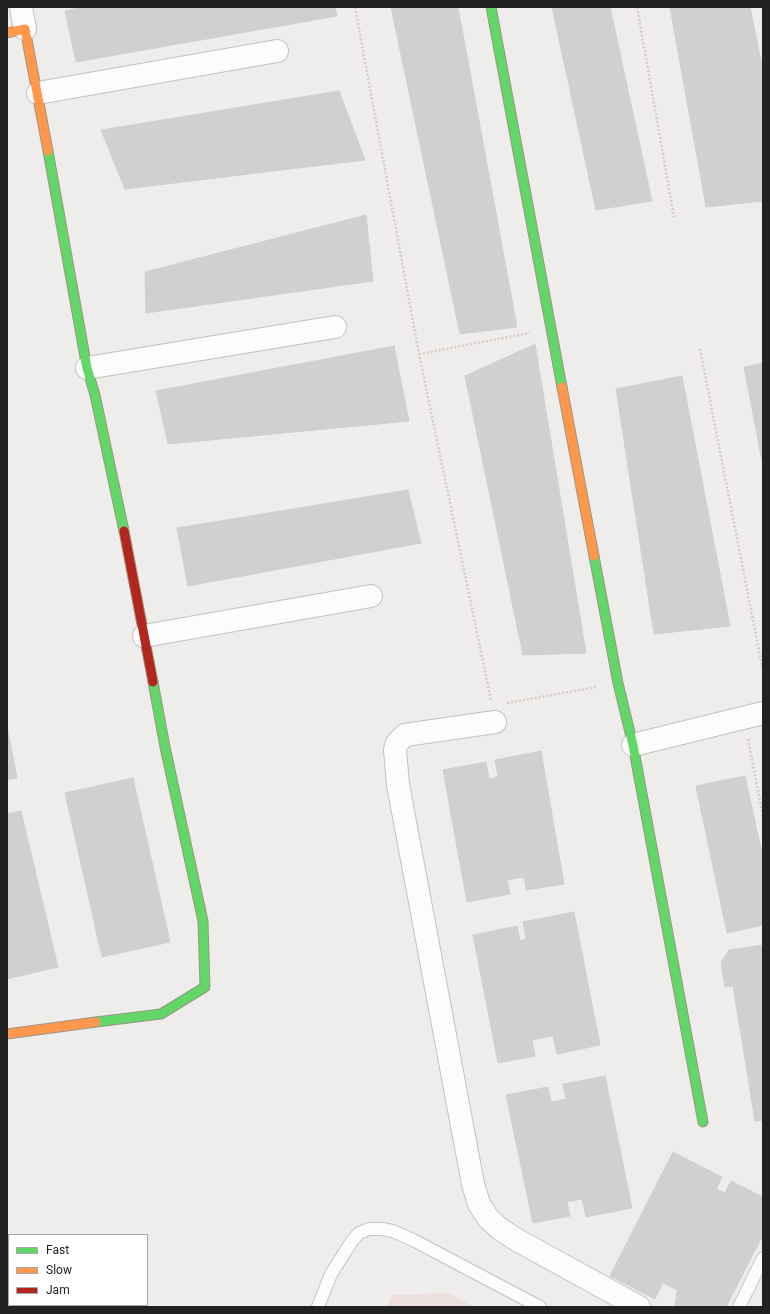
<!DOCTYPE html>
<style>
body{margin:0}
#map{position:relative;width:770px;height:1314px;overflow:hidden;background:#efedeb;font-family:Roboto,sans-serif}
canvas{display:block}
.frame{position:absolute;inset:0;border:8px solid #222;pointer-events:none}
.legend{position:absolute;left:8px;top:1234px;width:140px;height:72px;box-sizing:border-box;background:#fff;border:1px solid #a7a7a7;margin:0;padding:5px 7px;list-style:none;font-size:12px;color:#222}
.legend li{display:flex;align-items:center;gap:8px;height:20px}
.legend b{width:20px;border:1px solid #a7a7a7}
</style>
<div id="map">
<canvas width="770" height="1314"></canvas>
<div class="frame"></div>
<ul class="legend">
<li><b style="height:5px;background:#63d668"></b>Fast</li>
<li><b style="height:5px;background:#ff974d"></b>Slow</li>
<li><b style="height:5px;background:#b3261e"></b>Jam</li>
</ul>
</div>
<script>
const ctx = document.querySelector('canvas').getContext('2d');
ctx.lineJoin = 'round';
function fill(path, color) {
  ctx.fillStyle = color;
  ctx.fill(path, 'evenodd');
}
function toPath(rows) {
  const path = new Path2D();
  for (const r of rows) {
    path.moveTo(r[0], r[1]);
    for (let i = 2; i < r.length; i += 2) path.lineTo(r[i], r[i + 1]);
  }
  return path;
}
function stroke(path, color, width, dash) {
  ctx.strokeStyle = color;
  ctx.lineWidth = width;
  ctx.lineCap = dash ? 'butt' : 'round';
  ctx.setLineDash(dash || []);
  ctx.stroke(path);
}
const commercial = toPath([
 [449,1293,474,1307,386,1307,393,1295]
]);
const building = toPath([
 [83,7,335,7,337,16,76,62,65,11,83,7],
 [391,7,458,7,517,327,460,334,391,7],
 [552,7,610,7,652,201,596,210,552,7],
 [670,7,750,7,763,70,763,201,706,207,670,7],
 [339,91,365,160,125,189,101,130,339,91],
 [366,215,373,281,146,313,145,272,366,215],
 [535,344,586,653,523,655,465,376,535,344],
 [394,346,409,421,168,444,156,391,394,346],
 [763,363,763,466,744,367,763,363],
 [682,376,730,626,654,634,616,389,682,376],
 [408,490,421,543,188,586,177,528,408,490],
 [7,726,17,778,7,780,7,726],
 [541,751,564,884,526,890,524,877,507,880,510,894,467,902,443,770,486,762,489,779,498,777,495,760,541,751],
 [745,776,763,858,763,925,727,933,696,786,745,776],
 [133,778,170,942,102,957,65,793,133,778],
 [21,811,58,967,7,979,7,814,21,811],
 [574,912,600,1045,557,1054,553,1036,532,1040,535,1056,498,1063,473,935,517,926,520,941,526,939,523,922,574,912],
 [763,945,763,1120,755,1121,733,986,725,987,721,962,729,950,763,945],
 [605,1076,632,1208,586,1217,582,1199,567,1202,570,1216,533,1223,506,1095,548,1087,551,1102,566,1099,563,1084,605,1076],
 [673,1152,722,1177,716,1189,725,1193,731,1181,763,1197,763,1235,726,1307,679,1307,675,1305,677,1290,663,1283,655,1299,610,1276,673,1152]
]);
const path = toPath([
 [355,7,419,354,491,700],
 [637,7,674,217],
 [700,349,763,671],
 [419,354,530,333],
 [507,703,596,687],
 [748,739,763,817]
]);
const lane = toPath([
 [318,1307,331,1274,352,1241,359,1233,369,1229,382,1229,393,1231,415,1241,540,1307],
 [739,1307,763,1258]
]);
const street = toPath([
 [21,7,25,29],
 [38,93,277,51],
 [87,368,335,327],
 [144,636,371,596],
 [495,722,405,735,397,743,395,750,398,785,473,1184,479,1204,488,1218,500,1229,517,1240,639,1307],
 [633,745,763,713]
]);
const fast = toPath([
 [491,7,562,387],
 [48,151,87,368,95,395,124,531],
 [594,556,618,683,633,745,703,1122],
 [96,1022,161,1014,205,987,203,921,165,747,153,682]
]);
const slow = toPath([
 [7,33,25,29,48,151],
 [562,387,594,556],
 [7,1034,96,1022]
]);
const jam = toPath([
 [124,531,153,682]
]);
fill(commercial, '#ecdfdf');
fill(building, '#d2d0ce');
stroke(building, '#d2cecc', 1);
stroke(lane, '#c3c2c1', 14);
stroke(street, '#c3c2c1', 24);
stroke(fast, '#9a9783', 11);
stroke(slow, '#9a9783', 11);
stroke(jam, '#9a9783', 11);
stroke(path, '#d7caca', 2.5, [2, 2]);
stroke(lane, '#fdfcfc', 12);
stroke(street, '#fdfcfc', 22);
stroke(fast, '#63d668', 9);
stroke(slow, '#ff974d', 9);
stroke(jam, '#b3261e', 9);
</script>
